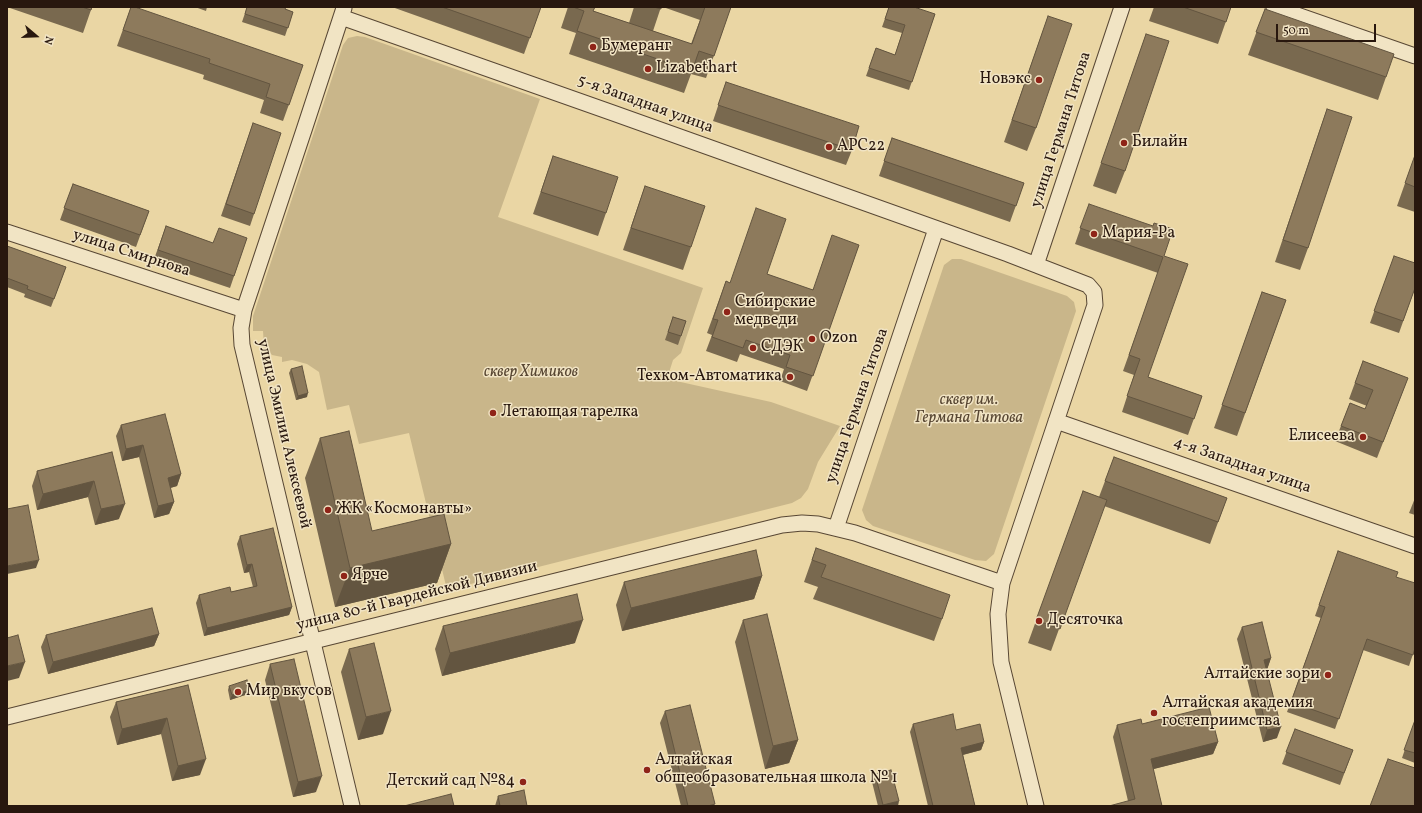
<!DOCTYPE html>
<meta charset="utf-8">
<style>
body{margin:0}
#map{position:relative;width:1422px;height:813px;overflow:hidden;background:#ead6a4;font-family:Vollkorn,serif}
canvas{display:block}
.frame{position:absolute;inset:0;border:8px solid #28170e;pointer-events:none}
.north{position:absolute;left:16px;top:16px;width:40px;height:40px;-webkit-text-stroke:3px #f1e4c4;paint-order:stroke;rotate:109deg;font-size:11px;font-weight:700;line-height:16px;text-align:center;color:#28170e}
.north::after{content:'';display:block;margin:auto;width:14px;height:18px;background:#28170e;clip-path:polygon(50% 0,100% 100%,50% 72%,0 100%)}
.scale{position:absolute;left:1276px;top:24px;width:100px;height:18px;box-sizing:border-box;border:2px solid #28170e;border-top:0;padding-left:5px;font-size:12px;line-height:14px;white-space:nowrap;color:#28170e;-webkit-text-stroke:3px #f1e4c4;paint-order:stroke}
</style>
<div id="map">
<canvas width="1422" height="813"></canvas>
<div class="frame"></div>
<div class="north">N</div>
<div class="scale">50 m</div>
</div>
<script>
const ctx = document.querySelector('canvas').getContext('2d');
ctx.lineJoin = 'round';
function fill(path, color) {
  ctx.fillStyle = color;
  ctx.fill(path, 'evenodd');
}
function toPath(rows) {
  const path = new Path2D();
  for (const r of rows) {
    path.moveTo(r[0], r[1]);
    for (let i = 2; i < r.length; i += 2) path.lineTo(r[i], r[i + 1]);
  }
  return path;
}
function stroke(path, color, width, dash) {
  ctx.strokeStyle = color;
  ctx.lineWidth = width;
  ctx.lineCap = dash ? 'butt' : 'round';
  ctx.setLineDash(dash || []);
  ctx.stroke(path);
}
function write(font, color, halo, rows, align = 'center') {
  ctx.font = font + ' Vollkorn,serif';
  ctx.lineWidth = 3;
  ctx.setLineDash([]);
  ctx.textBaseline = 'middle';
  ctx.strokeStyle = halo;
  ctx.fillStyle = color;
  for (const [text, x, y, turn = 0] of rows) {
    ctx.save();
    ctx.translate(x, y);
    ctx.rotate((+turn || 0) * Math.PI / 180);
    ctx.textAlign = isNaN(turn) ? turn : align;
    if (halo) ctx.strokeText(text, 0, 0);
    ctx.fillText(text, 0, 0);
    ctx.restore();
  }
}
const green = toPath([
 [357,36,365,37,540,99,498,217,703,288,681,353,673,360,667,379,771,402,840,426,818,462,808,489,801,498,792,503,447,590,409,433,359,444,349,405,327,410,319,372,307,364,292,360,282,362,282,357,272,355,264,346,263,331,253,331,253,316,260,295,343,45,348,38],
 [952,259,961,259,1067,296,1074,302,1076,311,994,554,986,561,975,560,873,526,866,520,862,510,944,265]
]);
const minor = toPath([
 [1274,7,1415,56],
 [344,8,304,130,244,310,241,328,242,345,352,806],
 [341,17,613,113,1008,254,1088,285,1094,292,1095,305,1002,583,998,614,1001,662,1036,806],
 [7,232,244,310],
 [1036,265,1122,7],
 [1056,421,1415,546],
 [836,528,936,229],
 [7,717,782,525,802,523,818,524,855,533,1002,583]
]);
const wall = toPath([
 [7,7,92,7,83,33],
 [131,7,303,65,283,121,260,113,264,100,203,79,204,75,117,46],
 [195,7,207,7,206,11],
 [247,7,285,9,293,12,285,36,242,22],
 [392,7,541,7,524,54],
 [568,7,595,7,593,11,629,23,634,7,661,7,653,31,691,44,700,20,663,7,731,7,706,78,691,74,684,93,569,54,576,33,561,28],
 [889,7,935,14,909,90,866,76,876,48,895,55,902,33,882,27],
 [1154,7,1231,7,1218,44,1149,21],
 [1265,9,1386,77,1378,100,1248,55],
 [1048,16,1036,128,1027,151,1004,142],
 [1146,34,1125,171,1116,194,1093,186],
 [726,82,852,150,846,165,713,121],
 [1327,109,1308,248,1300,270,1275,262,1319,132],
 [253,123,254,214,250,226,221,216],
 [892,138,1024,183,1010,222,879,176],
 [1415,155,1415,212,1397,206],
 [553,156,606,213,598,236,533,214],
 [73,184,149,211,136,247,60,220],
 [645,186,691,247,683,270,623,250,637,209],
 [1089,204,1164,256,1148,377,1202,396,1188,435,1122,412,1134,375,1123,371,1158,273,1075,244],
 [166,226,213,243,247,238,230,288,153,262],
 [859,245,807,391,780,381,784,369,740,354,737,362,706,351,712,335,707,333,726,281,730,283,767,274,812,290],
 [7,246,66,267,51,307,24,297,25,294,7,287],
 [1394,256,1415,288,1399,333,1370,323],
 [1262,292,1286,300,1237,436,1214,428],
 [673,317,686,321,678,345,665,340],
 [1363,361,1408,378,1377,458,1335,441,1350,403,1365,409,1367,406,1349,399],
 [291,369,307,397,296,400,289,373],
 [121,425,181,474,177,486,170,488,174,502,169,514,154,518,139,457,122,461,116,436],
 [320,438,372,531,451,544,437,583,335,607,305,478],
 [112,452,119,519,95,525,88,497,37,510,32,486,37,471],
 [1114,457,1227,498,1210,544,1104,506,1051,651,1028,643,1083,491,1099,497],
 [1415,498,1415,515,1409,513],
 [240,536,292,607,289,615,204,636,196,603,199,595,231,592,253,587,249,572,244,573,237,544],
 [816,548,942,619,934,641,813,599,818,587,804,582],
 [1338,551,1396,577,1415,648,1409,666,1363,650,1335,729,1287,712,1321,618,1315,616],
 [762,576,754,599,622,631,616,605,624,582],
 [743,620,798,740,789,763,765,769,735,642],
 [443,626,575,643,442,676,435,649],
 [1242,627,1271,658,1267,669,1277,738,1263,742,1237,639],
 [159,634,154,646,48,674,41,647,46,635],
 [349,649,383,734,358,740,341,672],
 [270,664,316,792,293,797,265,680],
 [188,685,200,775,172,781,161,734,117,745,110,717,116,702],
 [229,686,248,694,230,700,228,690],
 [665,711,708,806,681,806,660,723],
 [1415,720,1415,763,1402,758],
 [913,724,956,730,984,742,981,750,963,755,975,806,928,806,910,732],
 [1142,724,1218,742,1213,754,1153,769,1162,806,1128,801,1113,737,1117,725],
 [1295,729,1353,750,1340,785,1282,764],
 [875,774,898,806,878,806,872,782],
 [498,796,527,806,495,806]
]);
const shadedWall = toPath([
 [308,393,307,397,296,400,298,396],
 [143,445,139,457,122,461,126,449],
 [181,474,177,486,163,490,168,478],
 [94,481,88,497,37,510,43,494],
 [174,502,169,514,154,518,158,506],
 [125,504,119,519,95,525,101,509],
 [451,544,437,583,335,607,350,568],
 [39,560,36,568,7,574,7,566],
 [252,564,249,572,244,573,247,565],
 [762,576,754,599,622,631,631,608],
 [292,607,289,615,204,636,207,628],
 [583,620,575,643,442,676,450,653],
 [159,634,154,646,48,674,53,662],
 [1271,658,1267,670,1264,660],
 [25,662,19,678,7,681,7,666],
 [250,690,248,694,230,700,232,695],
 [391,711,383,734,358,740,366,717],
 [167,718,161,734,117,745,122,729],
 [1281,727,1277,738,1263,742,1267,730],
 [798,740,789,763,765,769,773,746],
 [984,742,981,750,958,756,961,748],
 [1218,742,1213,754,1146,771,1151,759],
 [206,759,200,775,172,781,178,766],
 [322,776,316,792,293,797,298,782],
 [899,801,898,806,883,806,883,805]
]);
const building = toPath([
 [82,7,92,7,91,10,82,7],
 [131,7,135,7,303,65,289,105,266,97,270,84,209,63,210,59,123,30,131,7],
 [247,7,286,7,285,9,293,12,288,28,245,14,247,7],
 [442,7,541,7,530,38,442,7],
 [573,7,595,7,593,11,692,44,705,7,731,7,714,56,699,51,692,71,577,31,584,11,573,7],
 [654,7,661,7,661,9,654,7],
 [889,7,914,7,935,14,912,82,869,68,876,48,895,55,905,25,885,19,889,7],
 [1183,7,1231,7,1226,22,1183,7],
 [1265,9,1394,54,1386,77,1256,32,1265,9],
 [1048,16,1072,24,1036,128,1012,120,1048,16],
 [1146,34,1169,41,1125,171,1101,163,1146,34],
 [726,82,859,126,852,150,718,105,726,82],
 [1327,109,1352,117,1308,248,1283,240,1327,109],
 [253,123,281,133,254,214,226,204,253,123],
 [892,138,1024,183,1016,206,884,161,892,138],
 [1415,155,1415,187,1405,183,1415,155],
 [553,156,618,177,606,213,541,192,553,156],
 [73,184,149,211,140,235,64,208,73,184],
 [645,186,705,206,691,247,631,228,645,186],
 [1089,204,1153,226,1154,223,1173,229,1164,256,1188,264,1148,377,1202,396,1194,419,1127,396,1140,359,1129,355,1163,257,1080,228,1089,204],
 [756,208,786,219,767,274,813,290,832,235,859,245,813,376,786,367,790,355,746,340,743,348,712,337,718,320,713,319,726,281,730,283,756,208],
 [166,226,213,243,219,228,247,238,234,276,158,250,166,226],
 [7,246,66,267,54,299,27,289,28,286,7,278,7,246],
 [1394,256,1415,263,1415,288,1403,321,1374,311,1394,256],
 [1262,292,1286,300,1245,413,1222,405,1262,292],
 [673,317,686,321,681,336,668,332,673,317],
 [1363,361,1408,378,1383,442,1341,426,1350,403,1365,409,1373,390,1355,383,1363,361],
 [302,366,308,393,298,396,291,369,302,366],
 [165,414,181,474,168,478,174,502,158,506,143,445,126,449,121,425,165,414],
 [349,431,372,531,444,514,451,544,350,568,320,438,349,431],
 [112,452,125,504,101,509,94,481,43,494,37,471,112,452],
 [1114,457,1227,498,1218,522,1105,481,1114,457],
 [1083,491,1107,500,1060,629,1036,620,1083,491],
 [28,505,39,560,7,566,7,509,28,505],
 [273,528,292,607,207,628,199,595,230,587,231,592,257,586,252,564,247,565,240,536,273,528],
 [816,548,950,595,942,619,821,577,826,565,812,560,816,548],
 [756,550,762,576,631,608,624,582,756,550],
 [1338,551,1398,572,1396,577,1415,583,1415,648,1413,655,1367,639,1339,719,1291,702,1325,607,1319,605,1338,551],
 [577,594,583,620,450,653,443,626,577,594],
 [152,608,159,634,53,662,46,635,152,608],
 [767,614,798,740,773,746,743,620,767,614],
 [1262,622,1271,658,1264,660,1281,727,1267,730,1242,627,1262,622],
 [18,635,25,662,7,666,7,638,18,635],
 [374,643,391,711,366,717,349,649,374,643],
 [294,659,322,776,298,782,270,664,294,659],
 [247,680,250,690,232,695,229,686,247,680],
 [188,685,206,759,178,766,167,718,122,729,116,702,188,685],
 [690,705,715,804,708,806,688,806,665,711,690,705],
 [1209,707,1218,742,1151,759,1162,806,1109,806,1135,799,1117,725,1141,719,1142,724,1209,707],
 [953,714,956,730,980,724,984,742,961,748,975,806,933,806,913,724,953,714],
 [1415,720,1415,753,1404,750,1415,720],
 [1295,729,1353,750,1344,773,1286,752,1295,729],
 [1388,759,1415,768,1415,806,1370,806,1388,759],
 [891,770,899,801,883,805,875,774,891,770],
 [524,790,527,806,500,806,498,796,524,790],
 [451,794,454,806,404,806,451,794]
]);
const markers = [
 [593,47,4,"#8f2418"],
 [648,69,4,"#8f2418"],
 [1039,80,4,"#8f2418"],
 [1124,143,4,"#8f2418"],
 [829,147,4,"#8f2418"],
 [1094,234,4,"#8f2418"],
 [727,312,4,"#8f2418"],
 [812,339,4,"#8f2418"],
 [753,348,4,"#8f2418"],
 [790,377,4,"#8f2418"],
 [493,413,4,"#8f2418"],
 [1363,437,4,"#8f2418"],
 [328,510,4,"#8f2418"],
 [344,576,4,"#8f2418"],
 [1039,621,4,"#8f2418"],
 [1328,675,4,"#8f2418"],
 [238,692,4,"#8f2418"],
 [1154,713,4,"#8f2418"],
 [647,770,4,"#8f2418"],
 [523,782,4,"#8f2418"]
];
const poiNames = [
 ["Бумеранг",601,47],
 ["Lizabethart",656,69],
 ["Новэкс",1031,80,"right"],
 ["Билайн",1132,143],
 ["АРС22",837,147],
 ["Мария-Ра",1102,234],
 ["Сибирские",735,303],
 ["медведи",735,321],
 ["Ozon",820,339],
 ["СДЭК",761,348],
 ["Техком-Автоматика",782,377,"right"],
 ["Летающая тарелка",501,413],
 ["Елисеева",1355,437,"right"],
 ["ЖК «Космонавты»",336,510],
 ["Ярче",352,576],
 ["Десяточка",1047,621],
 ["Алтайские зори",1320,675,"right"],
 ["Мир вкусов",246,692],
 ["Алтайская академия",1162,704],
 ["гостеприимства",1162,722],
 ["Алтайская",655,761],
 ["общеобразовательная школа № 1",655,779],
 ["Детский сад №84",515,782,"right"]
];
const streetNames = [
 ["5-я Западная улица",645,105,20],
 ["улица Германа Титова",1062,130,-72],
 ["улица Смирнова",131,254,18],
 ["улица Германа Титова",858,406,-71],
 ["улица Эмилии Алексеевой",283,434,77],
 ["4-я Западная улица",1242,466,19],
 ["улица 80-й Гвардейской Дивизии",417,597,-14]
];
const parkNames = [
 ["сквер Химиков",531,373],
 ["сквер им.",969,401],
 ["Германа Титова",969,419]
];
fill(green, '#c9b68a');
stroke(minor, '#584734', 17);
stroke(minor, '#f1e4c4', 15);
fill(wall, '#79694f');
fill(shadedWall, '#635540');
fill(building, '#8d7a5c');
stroke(building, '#635540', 1);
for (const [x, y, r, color] of markers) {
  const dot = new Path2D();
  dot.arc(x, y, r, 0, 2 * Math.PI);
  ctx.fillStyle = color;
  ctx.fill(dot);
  stroke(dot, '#f1e4c4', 1.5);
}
write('16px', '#28170e', '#f1e4c4', poiNames, 'left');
write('16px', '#28170e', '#f1e4c4', streetNames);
write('italic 16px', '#584733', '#f1e4c4', parkNames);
</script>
